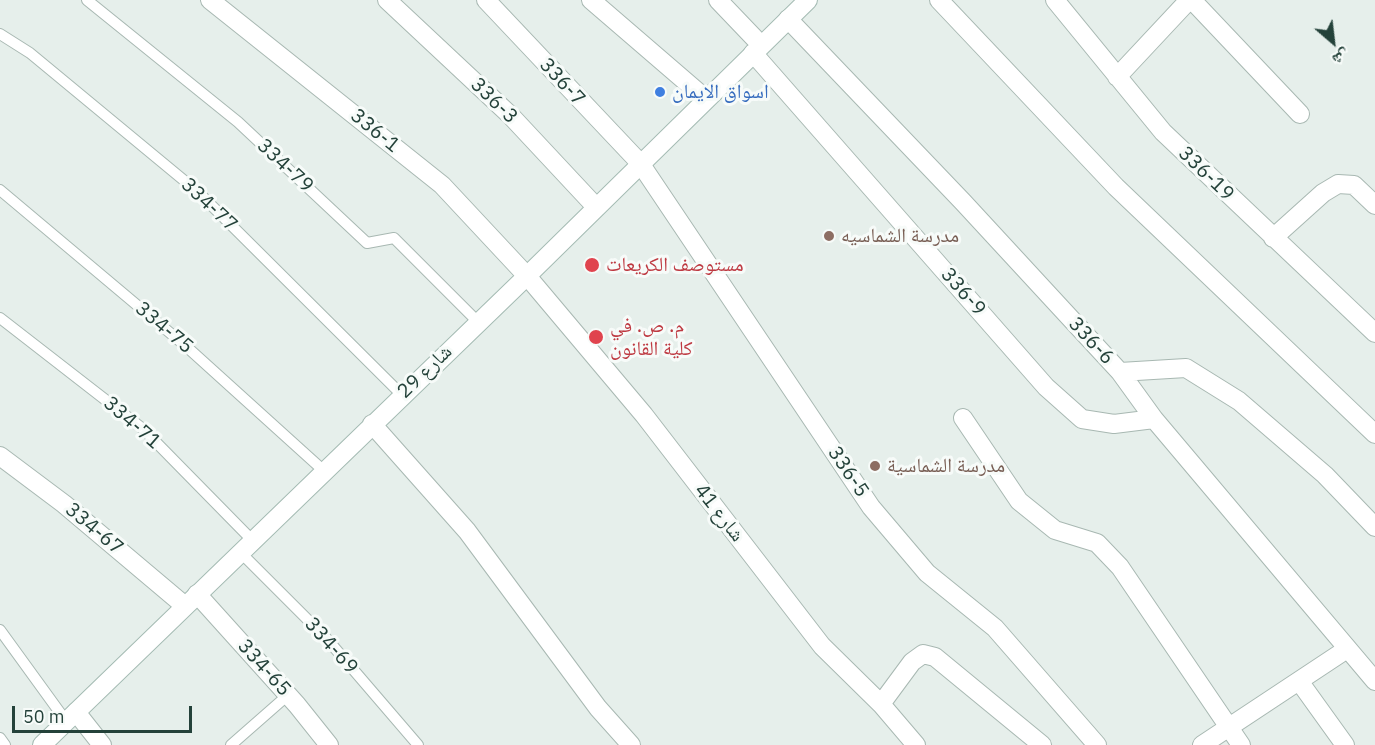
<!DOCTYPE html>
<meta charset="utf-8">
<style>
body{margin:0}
#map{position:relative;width:1375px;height:745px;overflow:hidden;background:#e6efeb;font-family:"IBM Plex Sans","Noto Naskh Arabic",sans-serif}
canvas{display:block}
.north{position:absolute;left:1303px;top:12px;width:60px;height:60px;-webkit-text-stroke:4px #f7fbf9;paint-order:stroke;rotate:152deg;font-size:16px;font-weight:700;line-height:24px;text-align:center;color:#24423a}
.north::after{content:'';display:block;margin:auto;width:21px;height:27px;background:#24423a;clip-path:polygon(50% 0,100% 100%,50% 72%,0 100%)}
.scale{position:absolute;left:12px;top:706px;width:180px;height:27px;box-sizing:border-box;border:3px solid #24423a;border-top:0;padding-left:8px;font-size:18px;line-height:21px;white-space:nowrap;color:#24423a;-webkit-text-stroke:4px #f7fbf9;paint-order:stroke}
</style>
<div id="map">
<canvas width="1375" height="745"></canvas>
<div class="north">ش</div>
<div class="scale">50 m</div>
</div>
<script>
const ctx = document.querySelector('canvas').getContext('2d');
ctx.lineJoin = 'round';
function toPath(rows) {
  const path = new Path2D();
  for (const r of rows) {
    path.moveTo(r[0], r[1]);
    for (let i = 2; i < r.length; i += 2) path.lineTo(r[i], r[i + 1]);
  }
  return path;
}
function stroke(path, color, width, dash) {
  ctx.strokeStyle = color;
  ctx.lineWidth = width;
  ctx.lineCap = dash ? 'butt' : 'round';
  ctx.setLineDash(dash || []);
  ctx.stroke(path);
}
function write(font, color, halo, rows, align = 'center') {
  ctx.font = font + ' "IBM Plex Sans","Noto Naskh Arabic",sans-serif';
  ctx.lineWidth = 6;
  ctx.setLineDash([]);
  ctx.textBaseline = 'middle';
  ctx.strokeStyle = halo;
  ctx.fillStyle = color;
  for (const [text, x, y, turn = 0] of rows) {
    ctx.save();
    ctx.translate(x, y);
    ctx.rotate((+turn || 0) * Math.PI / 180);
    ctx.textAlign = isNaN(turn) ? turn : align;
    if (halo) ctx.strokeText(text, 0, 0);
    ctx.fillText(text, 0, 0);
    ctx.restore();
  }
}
const lane = toPath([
 [87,0,238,122,367,243,394,238,478,322],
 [0,34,30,53,198,192,402,395],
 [0,190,188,348,324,471],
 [0,318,143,429,252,540],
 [240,552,327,639,418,745],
 [0,630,66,721],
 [0,738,5,745],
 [231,745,288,695]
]);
const street = toPath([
 [210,0,442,185,527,276,644,415,822,646,881,704,916,745],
 [387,0,511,116,596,207],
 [486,0,640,163,871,507,927,573,995,628,1097,745],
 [591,0,706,99],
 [718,0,761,45],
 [939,0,1116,187,1375,434],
 [1055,0,1163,132,1375,333],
 [1192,0,1300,114],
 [788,19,963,202,1120,372,1154,419,1375,681],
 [753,53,1046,387,1082,419,1114,424,1154,419],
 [1117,77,1189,0],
 [1273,238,1323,193,1338,184,1354,185,1375,205],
 [1120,372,1186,368,1239,401,1325,475,1375,527],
 [963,418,1019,501,1055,530,1097,543,1120,567,1241,745],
 [372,424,467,531,598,708,631,745],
 [0,456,64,504,185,606],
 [197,594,297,705,329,745],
 [1299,681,1345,745],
 [881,704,912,662,923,654,935,657,1042,745],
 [76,712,102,745],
 [1202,745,1347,649]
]);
const secondary = toPath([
 [42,745,527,276,808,0]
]);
const markers = [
 [660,92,6,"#3f7fe0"],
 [829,236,6,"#8d6e63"],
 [592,265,8,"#e0444e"],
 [596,337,8,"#e0444e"],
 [875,466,6,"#8d6e63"]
];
const streetNames = [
 ["336-7",562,82,47],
 ["336-3",494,101,44],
 ["336-1",375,131,39],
 ["334-79",285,166,43],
 ["336-19",1206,174,44],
 ["334-77",209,205,43],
 ["336-9",963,292,49],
 ["334-75",164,328,40],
 ["336-6",1091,341,47],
 ["شارع 29",425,372,-44],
 ["334-71",132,423,41],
 ["336-5",848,472,56],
 ["شارع 41",719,513,52],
 ["334-67",94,529,40],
 ["334-69",331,646,48],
 ["334-65",264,668,48]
];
const shopNames = [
 ["اسواق الايمان",672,92]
];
const educationNames = [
 ["مدرسة الشماسيه",841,236],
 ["مدرسة الشماسية",887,466]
];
const healthNames = [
 ["مستوصف الكريعات",606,265],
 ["م. ص. في",610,326],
 ["كلية القانون",610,349]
];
stroke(lane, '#a8b8b2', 12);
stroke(street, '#a8b8b2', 20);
stroke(secondary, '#a4bbb3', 20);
stroke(lane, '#fff', 10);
stroke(street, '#fff', 18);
stroke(secondary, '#fff', 18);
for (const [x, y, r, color] of markers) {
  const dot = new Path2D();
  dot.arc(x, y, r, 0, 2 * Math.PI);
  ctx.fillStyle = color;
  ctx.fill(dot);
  stroke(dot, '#f7fbf9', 2);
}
write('20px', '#24423a', '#f7fbf9', streetNames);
write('20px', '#366cbe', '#f7fbf9', shopNames, 'left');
write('20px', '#785e54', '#f7fbf9', educationNames, 'left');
write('20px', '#be3a42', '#f7fbf9', healthNames, 'left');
</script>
